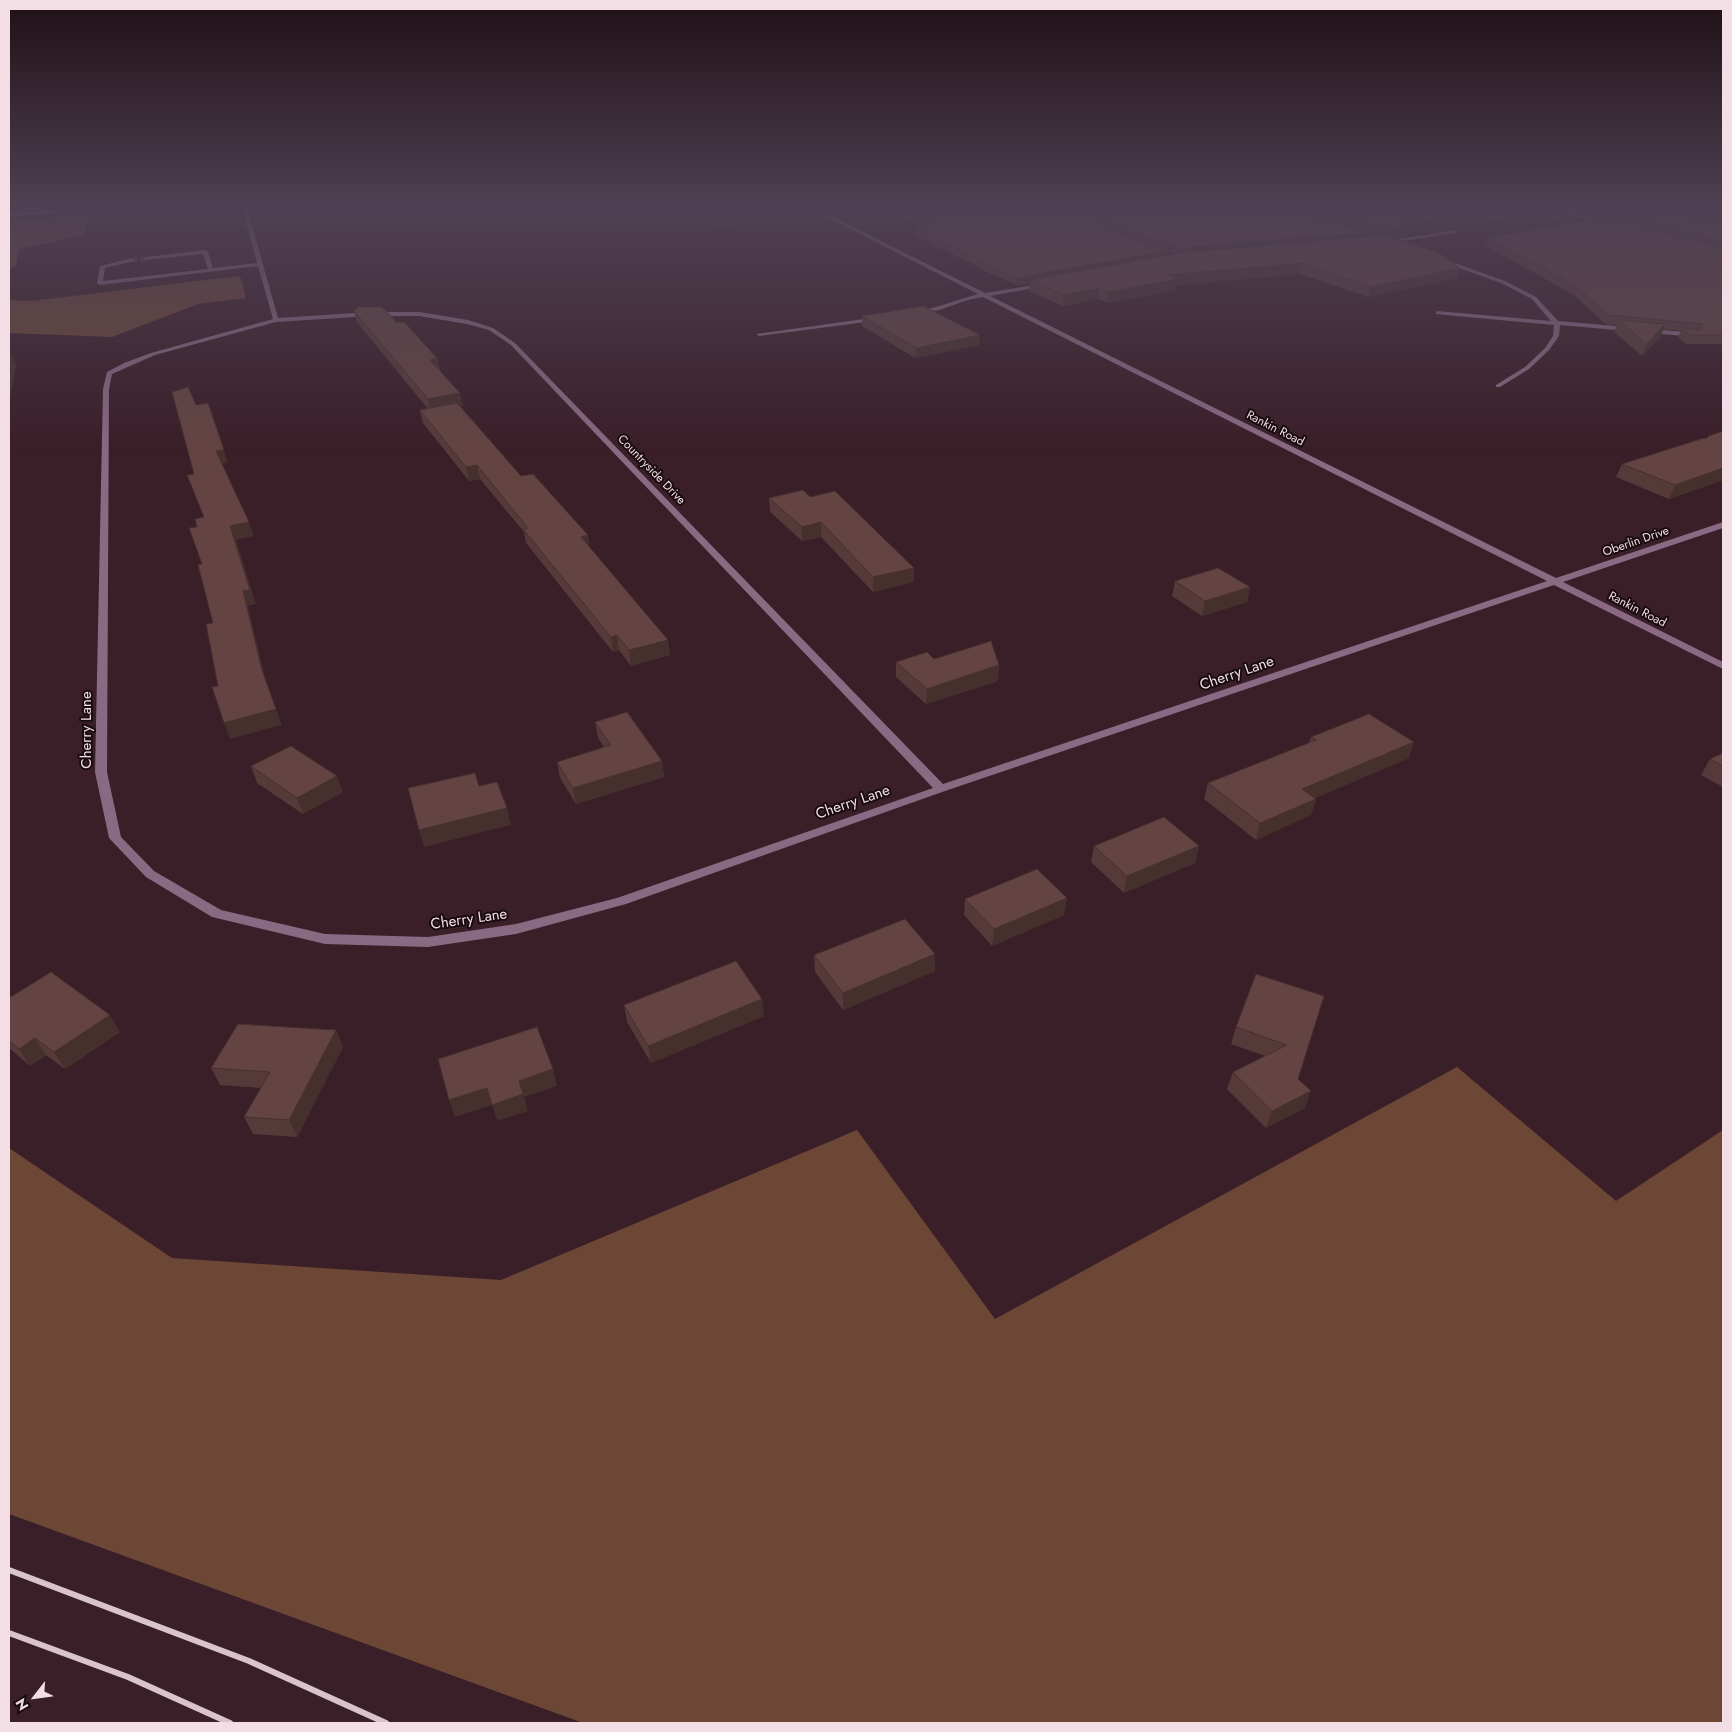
<!DOCTYPE html>
<style>
body{margin:0}
#map{position:relative;width:1732px;height:1732px;overflow:hidden;background:#3a1e28;font-family:Jost,sans-serif}
canvas{display:block}
.frame{position:absolute;inset:0;border:10px solid #f2dee4;pointer-events:none}
.north{position:absolute;left:10px;top:1672px;width:50px;height:50px;-webkit-text-stroke:4px #190c11;paint-order:stroke;rotate:240deg;font-size:14px;font-weight:700;line-height:20px;text-align:center;color:#f2dee4}
.north::after{content:'';display:block;margin:auto;width:18px;height:22px;background:#f2dee4;clip-path:polygon(50% 0,100% 100%,50% 72%,0 100%)}
</style>
<div id="map">
<canvas width="1732" height="1732"></canvas>
<div class="frame"></div>
<div class="north">N</div>
</div>
<script>
const ctx = document.querySelector('canvas').getContext('2d');
ctx.lineJoin = 'round';
function fill(path, color) {
  ctx.fillStyle = color;
  ctx.fill(path, 'evenodd');
}
function toPath(rows) {
  const path = new Path2D();
  for (const r of rows) {
    path.moveTo(r[0], r[1]);
    for (let i = 2; i < r.length; i += 2) path.lineTo(r[i], r[i + 1]);
  }
  return path;
}
function stroke(path, color, width, dash) {
  ctx.strokeStyle = color;
  ctx.lineWidth = width;
  ctx.lineCap = dash ? 'butt' : 'round';
  ctx.setLineDash(dash || []);
  ctx.stroke(path);
}
function write(font, color, halo, rows, align = 'center') {
  ctx.font = font + ' Jost,sans-serif';
  ctx.lineWidth = 4;
  ctx.setLineDash([]);
  ctx.textBaseline = 'middle';
  ctx.strokeStyle = halo;
  ctx.fillStyle = color;
  for (const [text, x, y, turn = 0] of rows) {
    ctx.save();
    ctx.translate(x, y);
    ctx.rotate((+turn || 0) * Math.PI / 180);
    ctx.textAlign = isNaN(turn) ? turn : align;
    if (halo) ctx.strokeText(text, 0, 0);
    ctx.fillText(text, 0, 0);
    ctx.restore();
  }
}
const built = toPath([
 [1393,211,1556,211,1450,228]
]);
const green = toPath([
 [90,216,84,235,19,249,16,266,9,269,9,221],
 [240,276,246,298,198,304,112,337,9,333,9,300,31,301],
 [1457,1067,1616,1201,1723,1130,1723,1723,583,1723,9,1514,9,1148,172,1258,501,1280,857,1130,995,1319]
]);
const minorTunnel = toPath([
 [132,260,146,259]
]);
const minor = toPath([
 [243,211,248,211,278,318,370,312,419,312,468,320,493,328,515,343,943,784,1547,581,983,297,968,300,939,310,914,314,914,312,936,307,978,294,815,211,821,211,985,293,1047,283,1045,286,990,296,1556,578,1723,522,1723,528,1563,582,1723,662,1723,669,1554,585,945,791,626,904,516,934,428,947,325,944,212,917,146,877,109,838,95,772,103,389,107,372,124,363,151,353,273,319,258,266,100,285,97,283,100,266,132,258,134,261,105,268,103,281,208,269,203,254,144,260,146,257,205,250,208,252,213,268,257,263,243,211],
 [370,316,419,316,467,324,489,330,511,345,933,788,617,898,516,924,428,937,325,934,221,910,154,871,121,837,107,772,109,389,112,374,155,355,276,322,370,316],
 [1576,211,1582,212,1577,214,1611,223,1608,225,1570,215,1553,218,1551,217,1576,211],
 [1456,230,1458,233,1382,244,1379,242,1456,230],
 [1438,257,1505,281,1536,297,1558,321,1696,333,1699,335,1696,337,1560,325,1559,336,1549,350,1529,369,1500,387,1496,387,1496,385,1525,367,1545,348,1553,336,1554,325,1435,314,1437,311,1551,321,1532,299,1501,283,1436,260,1438,257],
 [879,317,881,320,759,336,756,334,879,317]
]);
const major = toPath([
 [45,211,76,211,9,216,9,214,45,211]
]);
const rail = toPath([
 [9,1570,249,1661,386,1723],
 [9,1633,128,1677,230,1723]
]);
const wall = toPath([
 [419,211,498,211,498,213,430,222],
 [687,211,764,211,769,214,769,221,717,228],
 [889,211,1393,211,1405,222,1400,229,1398,236,1391,237,1460,268,1457,278,1368,297,1300,274,1177,285,1177,290,1108,303,1098,299,1063,306,1029,291,1030,283,1017,285,982,270,982,268,914,235,915,228,923,227],
 [1367,233,1376,236,1366,236],
 [1166,251,1175,254,1165,256],
 [1618,214,1723,225,1723,344,1686,344,1678,337,1681,331,1663,329,1661,336,1642,356,1614,332,1617,325,1605,324,1574,295,1486,246,1488,238,1616,221],
 [354,311,396,322,437,358,440,370,463,406,460,406,521,476,590,548,668,640,670,655,631,666,619,650,613,652,526,543,524,532,480,479,469,481,423,423,420,410,428,409,357,322],
 [862,316,979,345,915,358,862,326],
 [1723,431,1723,480,1669,499,1616,477,1622,464,1706,439],
 [810,497,914,568,914,582,873,592,821,537,802,541,770,512,769,498],
 [1175,581,1250,587,1247,602,1202,616,1172,596],
 [934,659,999,665,998,681,926,704,896,677,896,662],
 [595,722,662,761,664,777,576,804,560,778,557,762,604,747,598,738],
 [1311,737,1409,758,1315,798,1316,799,1311,815,1256,840,1204,799,1208,783,1309,743],
 [1723,753,1723,787,1701,775,1710,759],
 [251,766,343,792,303,814,257,783],
 [1094,846,1199,846,1195,863,1124,893,1091,862],
 [1067,898,1064,915,992,946,964,915,965,899],
 [814,955,935,971,843,1010,815,972],
 [1324,996,1298,1079,1305,1108,1266,1128,1227,1089,1233,1072,1265,1056,1231,1044,1236,1027],
 [9,998,120,1032,65,1069,46,1055,30,1066,9,1048],
 [624,1005,764,1016,651,1063,627,1022],
 [336,1030,343,1047,297,1137,253,1134,244,1117,261,1088,220,1085,211,1068]
]);
const shadedWall = toPath([
 [471,211,498,211,498,213,430,222,429,217],
 [769,214,769,221,717,228,716,221],
 [1406,215,1405,222,1400,229,1398,236,1383,238,1385,231,1398,228],
 [1367,233,1366,240,1179,256,1180,249,1226,243],
 [1166,251,1165,258,1030,280,1030,283,1017,285,1017,278],
 [1302,263,1300,274,1177,285,1177,290,1108,303,1109,292,1168,275],
 [1460,268,1457,278,1368,297,1371,287],
 [1099,288,1098,299,1063,306,1064,295],
 [1665,324,1661,336,1642,356,1646,344],
 [980,335,979,345,915,358,916,348],
 [10,353,16,365,9,403,9,362],
 [437,358,440,370,430,360],
 [460,393,463,406,430,412,428,399],
 [213,416,228,463,221,464,216,451],
 [477,465,480,479,469,481,466,467],
 [1723,468,1723,480,1669,499,1675,485],
 [249,522,254,536,236,540,256,604,248,606,267,686,262,670,243,591,230,526],
 [821,522,821,537,802,541,802,527],
 [588,535,590,550,581,537],
 [914,568,914,582,873,592,873,577],
 [1250,587,1247,602,1202,616,1205,601],
 [617,635,619,650,613,652,611,637],
 [668,640,670,655,631,666,629,650],
 [999,665,998,681,926,704,927,689],
 [276,709,282,725,230,739,224,723],
 [1414,742,1409,758,1298,805,1302,789],
 [662,761,664,777,576,804,573,788],
 [337,776,343,792,303,814,297,798],
 [1316,799,1311,815,1256,840,1260,823],
 [507,808,511,825,424,847,419,830],
 [1199,846,1195,863,1124,893,1127,876],
 [1067,898,1064,915,992,946,994,929],
 [935,954,935,971,843,1010,843,993],
 [762,999,764,1016,651,1063,648,1046],
 [110,1015,120,1032,65,1069,54,1052],
 [336,1030,343,1047,297,1137,289,1120],
 [35,1038,46,1055,30,1066,19,1049],
 [553,1069,557,1086,524,1097,528,1111,497,1121,492,1105,455,1117,449,1100,487,1088,519,1081],
 [1311,1091,1305,1108,1266,1128,1272,1111]
]);
const building = toPath([
 [423,211,471,211,429,217,423,211],
 [699,211,764,211,769,214,716,221,699,211],
 [904,211,1302,211,1367,233,1226,243,1180,249,1100,219,1098,226,1166,251,1017,278,982,262,985,262,915,228,935,225,904,211],
 [1323,211,1393,211,1406,215,1398,228,1400,229,1385,231,1323,211],
 [1638,211,1669,211,1723,225,1723,241,1618,214,1638,211],
 [1601,217,1723,248,1723,335,1690,335,1682,328,1700,330,1703,324,1608,315,1577,287,1488,238,1601,217],
 [1384,235,1439,253,1460,268,1371,287,1302,263,1168,275,1178,279,1109,292,1099,288,1064,295,1030,280,1180,253,1384,235],
 [923,306,980,335,916,348,862,316,923,306],
 [358,307,382,307,396,322,405,323,437,358,430,360,460,393,428,399,354,311,358,307],
 [1619,320,1665,324,1646,344,1619,320],
 [188,387,196,405,208,403,224,450,216,451,249,522,230,526,250,590,243,591,262,670,276,709,224,723,212,687,218,686,206,624,213,623,198,565,202,564,189,528,197,527,195,519,204,517,187,475,194,474,172,392,188,387],
 [457,403,521,476,533,474,588,535,581,537,668,640,629,650,617,635,611,637,523,529,528,528,477,465,466,467,420,410,457,403],
 [1723,431,1723,468,1675,485,1622,464,1704,438,1706,439,1709,436,1723,431],
 [803,490,810,497,835,491,914,568,873,577,821,522,802,527,769,498,803,490],
 [1218,568,1250,587,1205,601,1175,581,1218,568],
 [991,641,999,665,927,689,896,662,927,652,934,659,991,641],
 [627,712,662,761,573,788,557,762,611,745,595,722,627,712],
 [1369,714,1414,742,1302,789,1316,799,1260,823,1208,783,1316,740,1311,737,1369,714],
 [291,746,337,776,297,798,251,766,291,746],
 [1723,753,1723,766,1710,759,1723,753],
 [475,773,479,786,497,782,507,808,419,830,408,788,475,773],
 [1164,817,1199,846,1127,876,1094,846,1164,817],
 [1037,869,1067,898,994,929,965,899,1037,869],
 [905,919,935,954,843,993,814,955,905,919],
 [736,961,762,999,648,1046,624,1005,736,961],
 [51,972,110,1015,54,1052,35,1038,19,1049,9,1041,9,998,51,972],
 [1256,974,1324,996,1298,1079,1311,1091,1272,1111,1233,1072,1287,1045,1236,1027,1256,974],
 [238,1024,336,1030,289,1120,244,1117,270,1072,211,1068,238,1024],
 [537,1027,553,1069,519,1081,523,1094,492,1105,487,1088,449,1100,438,1059,537,1027]
]);
const farStreetnames = [
 ["Rankin Road",1275,429,27],
 ["Countryside Drive",651,470,46],
 ["Oberlin Drive",1636,542,-19],
 ["Rankin Road",1637,610,27]
];
const streetNames = [
 ["Cherry Lane",1237,674,-19],
 ["Cherry Lane",87,730,-90],
 ["Cherry Lane",853,803,-19],
 ["Cherry Lane",469,920,-8]
];
fill(built, '#4a2834');
fill(green, '#6c4736');
stroke(minorTunnel, '#563b44', 5.5, [5.5, 2.5]);
fill(minor, '#8a6a83');
fill(major, '#eeabe0');
stroke(rail, '#d9c4ca', 6);
fill(wall, '#563a39');
fill(shadedWall, '#46302e');
fill(building, '#644442');
stroke(building, '#46302e', 1);
const sky = ctx.createLinearGradient(0, 0, 0, 454);
sky.addColorStop(0, '#201016');
sky.addColorStop(0.46, '#4f4153');
sky.addColorStop(1, '#4f415300');
ctx.fillStyle = sky;
ctx.fillRect(0, 0, 1732, 454);
write('12px', '#f2dee4', '#190c11', farStreetnames);
write('15px', '#f2dee4', '#190c11', streetNames);
</script>
